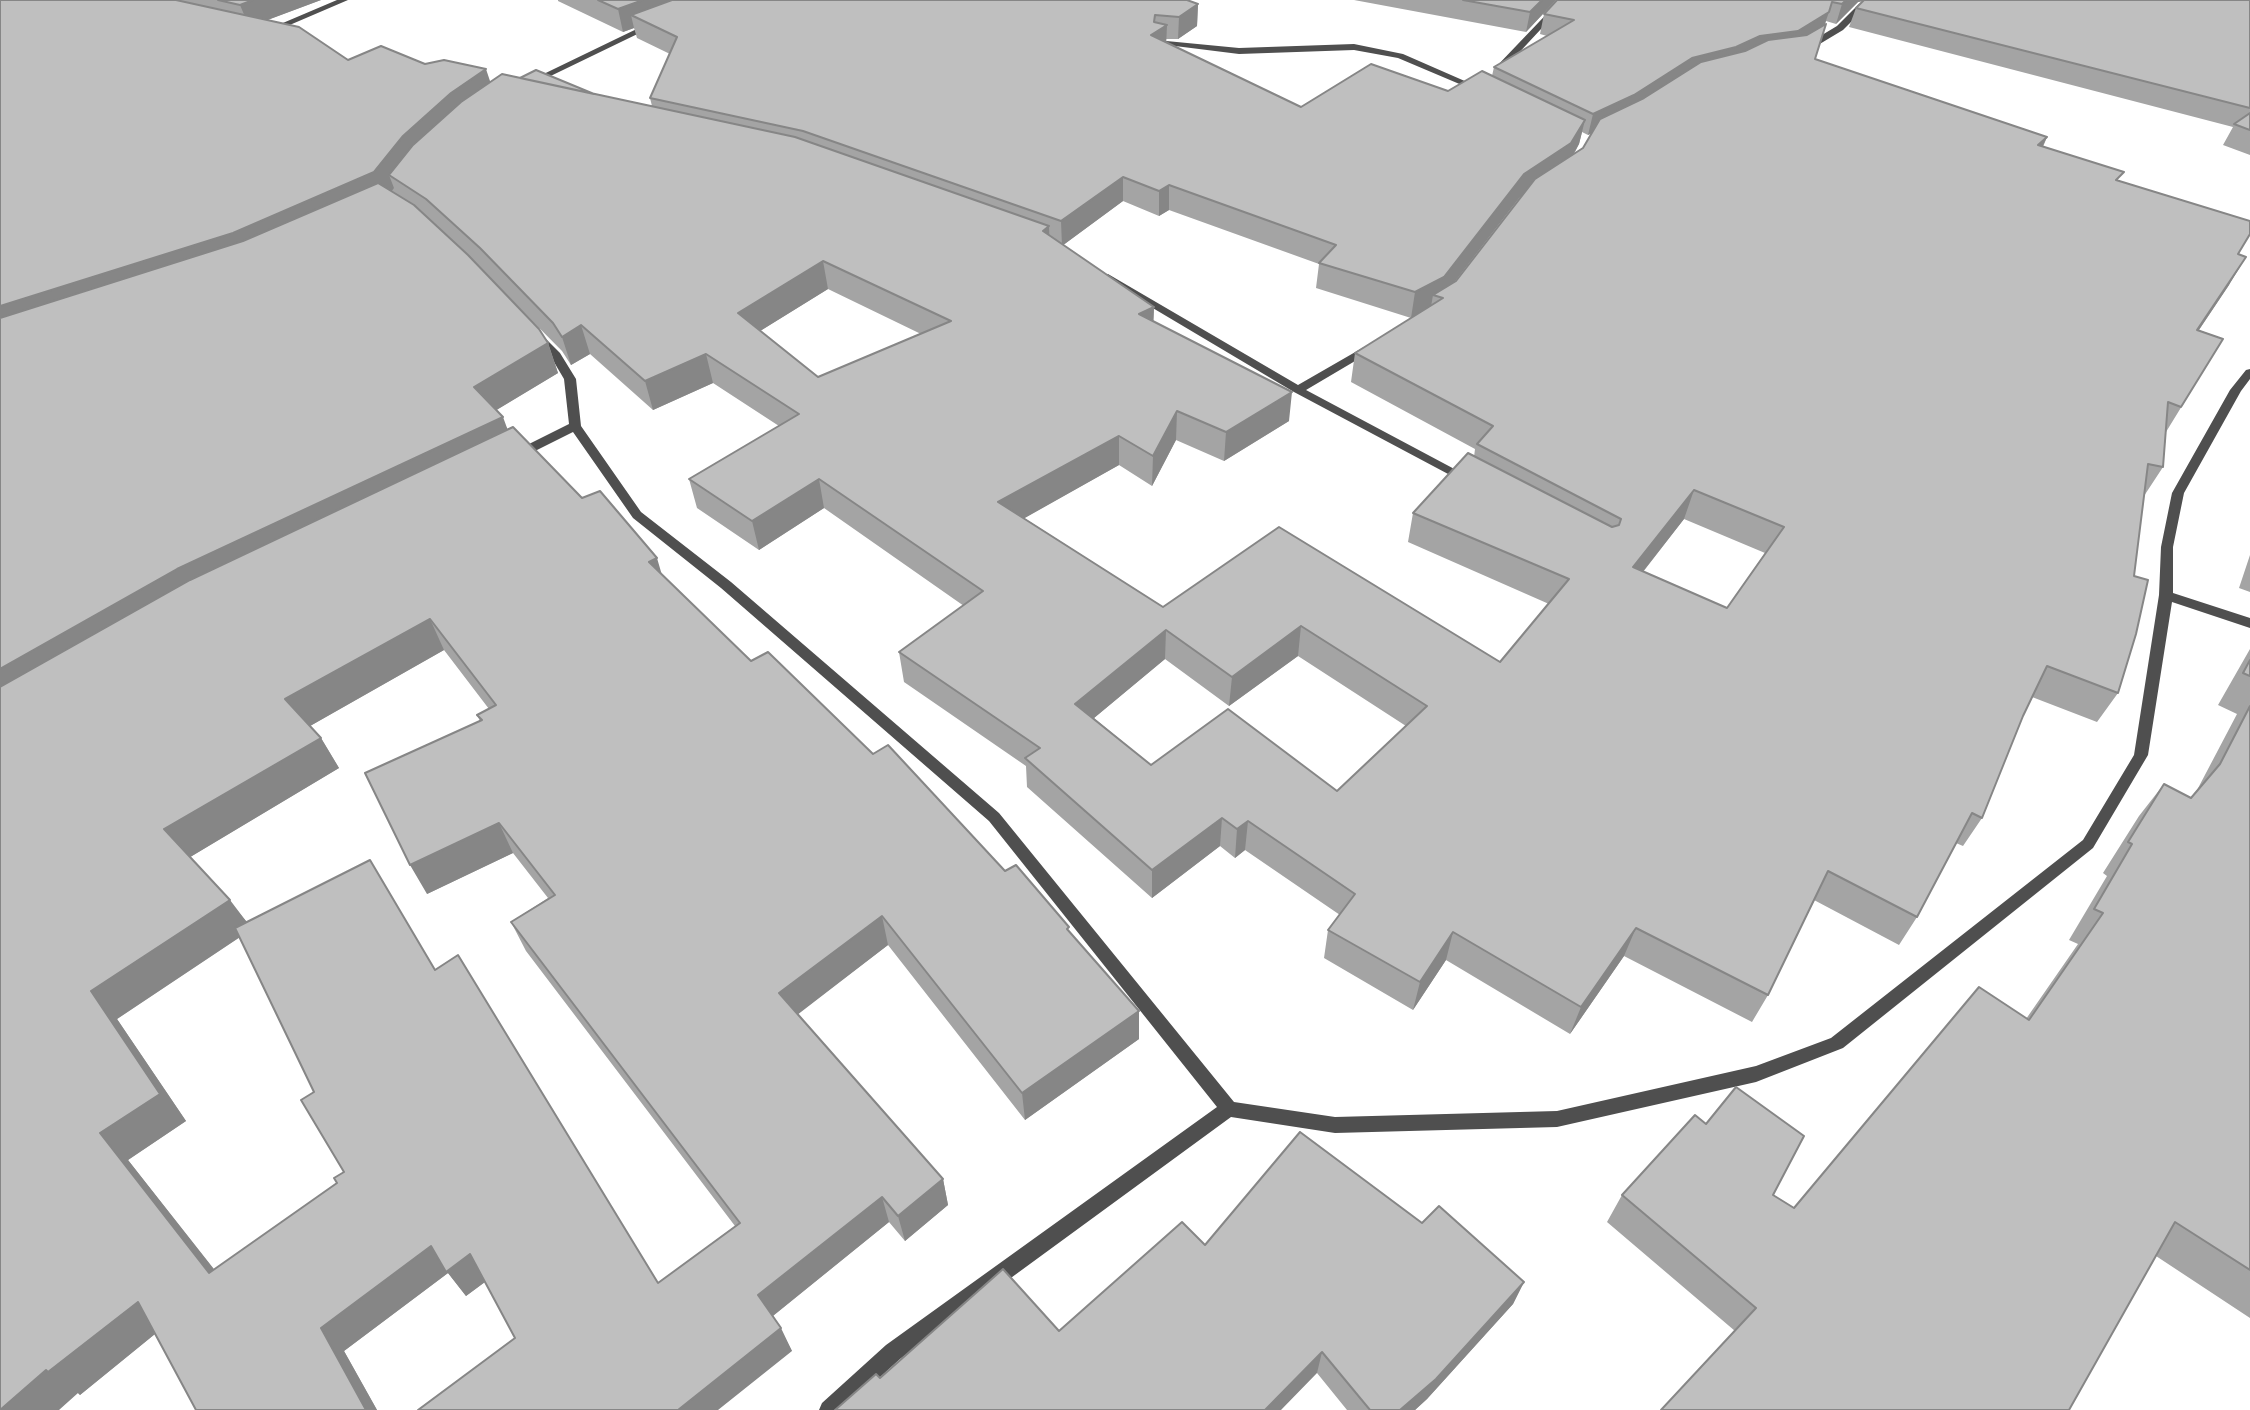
<!DOCTYPE html>
<style>
body{margin:0}
canvas{display:block;background:#fff}
</style>
<canvas width="2250" height="1410"></canvas>
<script>
const ctx = document.querySelector('canvas').getContext('2d');
ctx.lineJoin = 'round';
function toPath(rows) {
  const path = new Path2D();
  for (const r of rows) {
    path.moveTo(r[0], r[1]);
    for (let i = 2; i < r.length; i += 2) path.lineTo(r[i], r[i + 1]);
  }
  return path;
}
function fill(path, color) {
  ctx.fillStyle = color;
  ctx.fill(path, 'evenodd');
}
function stroke(path, color, width, dash) {
  ctx.strokeStyle = color;
  ctx.lineWidth = width;
  ctx.lineCap = dash ? 'butt' : 'round';
  ctx.setLineDash(dash || []);
  ctx.stroke(path);
}
const minor = toPath([
 [337,0,348,0,271,33,264,31,337,0],
 [1560,0,1568,0,1501,72,1495,72,1495,68,1560,0],
 [1871,0,1882,0,1865,8,1843,30,1808,51,1802,51,1802,47,1837,26,1859,4,1871,0],
 [647,24,654,26,532,85,525,83,647,24],
 [1156,40,1239,48,1354,44,1403,54,1483,89,1476,91,1398,58,1354,50,1239,54,1159,44,1155,42,1156,40],
 [1108,274,1298,385,1364,347,1372,347,1372,351,1306,390,1475,480,1469,484,1465,483,1294,392,1104,279,1103,277,1108,274],
 [538,334,542,335,560,353,576,379,581,426,641,512,731,582,999,813,1234,1102,1335,1117,1557,1111,1756,1066,1831,1038,2083,840,2134,755,2159,595,2161,547,2172,493,2230,390,2246,370,2250,369,2250,379,2241,391,2184,493,2173,547,2173,593,2250,618,2250,628,2172,602,2148,755,2093,848,1843,1048,1756,1082,1557,1127,1335,1133,1231,1117,900,1359,844,1410,819,1410,822,1403,886,1345,1217,1107,989,821,721,588,633,518,573,432,521,458,513,458,513,452,569,424,564,379,551,357,533,337,538,334]
]);
const wall = toPath([
 [0,0,321,0,267,20,348,60,425,64,490,82,594,94,652,106,650,98,670,54,637,38,634,28,623,32,558,1,558,0,1187,0,1198,4,1197,26,1178,39,1166,39,1166,43,1301,107,1448,91,1492,76,1494,67,1547,36,1540,34,1544,14,1557,0,2250,0,2250,155,2223,145,2233,127,1849,27,1856,8,1863,1,1858,2,1836,24,1826,21,1815,59,2047,137,2043,147,2119,181,2238,254,2229,285,2199,330,2223,339,2166,432,2163,467,2144,496,2118,693,2097,722,2032,697,2023,716,1982,818,1963,846,1956,843,1917,917,1899,945,1814,900,1768,995,1752,1022,1624,956,1570,1034,1446,960,1413,1010,1324,958,1328,930,1340,915,1245,850,1235,858,1220,846,1152,898,1027,787,1026,766,904,682,899,652,964,606,824,508,759,550,697,508,689,479,779,426,713,383,653,410,590,354,571,365,562,351,477,265,548,343,558,373,496,410,508,430,582,498,751,661,873,754,1005,871,1070,932,1139,1039,1025,1120,888,945,797,1014,943,1179,948,1205,905,1241,889,1222,773,1316,792,1351,515,1338,485,1282,466,1296,448,1273,344,1351,377,1410,196,1410,155,1334,80,1395,78,1393],
 [1582,132,1588,135,1592,133,1583,148,1574,154,1579,144],
 [1519,198,1456,281,1454,283],
 [1123,201,1159,216,1169,210,1319,264,1316,288,1411,318,1355,353,1351,382,1475,449,1474,457,1413,513,1408,542,1549,604,1500,662,1279,527,1163,607,1024,518,1119,465,1152,486,1176,440,1224,461,1289,421,1153,322,1154,307,1063,245],
 [828,289,921,334,818,377,760,331],
 [1684,519,1765,553,1727,608,1643,572],
 [444,650,489,709,477,715,480,721,427,894,513,853,548,898,511,922,526,951,735,1226,658,1283,435,970,247,922,190,857,339,768,321,738,310,726],
 [1298,656,1406,726,1337,791,1151,765,1094,718,1165,659,1229,706],
 [240,937,314,1092,344,1172,337,1183,214,1270,128,1160,186,1121,117,1019],
 [1354,0,1556,0,1526,32],
 [2250,555,2250,592,2239,588],
 [2250,649,2250,1318,2156,1256,1735,1331,1607,1222,1622,1195,1773,1195,1794,1208,2026,1019,2078,944,2069,940,2107,876,2103,873,2139,816,2164,784,2191,798,2196,792,2237,714,2218,705],
 [1422,1223,1524,1282,1513,1304,1427,1399,1415,1410,1347,1410,1317,1373,880,1378,1059,1331,1205,1245]
]);
const shadedWall = toPath([
 [253,0,321,0,265,21,251,31,240,5],
 [643,0,709,0,631,15,634,28,623,32,618,9],
 [1542,0,1556,0,1526,32,1530,12],
 [1846,0,1867,0,1858,2,1836,24,1842,4],
 [1198,4,1197,26,1178,39,1179,17],
 [1829,12,1822,32,1629,116,1588,135,1593,114,1692,58,1760,36],
 [1155,15,1155,33,1167,25,1166,48,1151,35],
 [486,69,495,96,389,175,394,188,385,200,0,342,0,306,403,136,451,93],
 [1585,120,1579,144,1566,167,1519,198,1442,298,1433,295,1431,307,1411,318,1415,292,1524,174],
 [2047,137,2034,164,2038,145],
 [1123,177,1123,201,1062,246,1061,221],
 [1169,185,1169,210,1159,216,1159,191],
 [1049,226,1050,254,1043,231],
 [2246,257,2229,285,2180,358,2197,330],
 [823,261,828,289,744,341,738,313],
 [1154,307,1153,336,1139,314],
 [581,325,590,354,571,365,562,337],
 [548,343,558,373,485,417,474,387],
 [706,354,713,383,653,410,645,381],
 [1292,392,1289,421,1224,461,1226,432],
 [1177,411,1176,440,1152,486,1153,456],
 [503,417,514,447,0,713,0,669,177,569],
 [1119,436,1119,465,1000,532,998,502],
 [819,479,824,508,759,550,752,521],
 [1694,490,1684,519,1623,597,1633,567],
 [657,558,666,589,649,562],
 [430,619,444,650,303,730,285,699],
 [1301,626,1298,656,1229,706,1232,677],
 [1166,630,1165,659,1076,733,1075,704],
 [321,738,339,768,187,859,164,829],
 [1222,818,1220,846,1152,898,1152,870],
 [1248,821,1245,850,1235,858,1237,829],
 [499,823,513,853,427,894,410,865],
 [230,900,252,929,117,1019,186,1121,128,1160,236,1297,209,1273,100,1133,91,991],
 [882,916,888,945,788,1022,779,993],
 [1636,928,1624,956,1570,1034,1581,1007],
 [1453,932,1446,960,1413,1010,1420,982],
 [1139,1011,1139,1039,1025,1120,1022,1093],
 [943,1179,948,1205,905,1241,898,1216],
 [882,1197,889,1222,769,1319,758,1295],
 [431,1246,470,1254,489,1279,466,1296,448,1273,344,1351,377,1410,366,1410,321,1328],
 [1524,1282,1513,1304,1427,1399,1415,1410,1400,1410],
 [138,1302,166,1325,80,1395,78,1393,59,1410,0,1410,46,1370],
 [781,1328,792,1351,718,1410,678,1410],
 [1322,1352,1317,1373,1281,1410,1265,1410]
]);
const building = toPath([
 [0,0,176,0,299,27,348,60,381,46,425,64,444,60,486,69,451,93,403,136,374,172,233,233,0,306,0,0],
 [218,0,253,0,240,5,218,0],
 [598,0,643,0,618,9,598,0],
 [672,0,1187,0,1198,4,1179,17,1155,15,1154,22,1167,25,1151,35,1301,107,1371,64,1448,91,1482,71,1585,120,1571,143,1524,174,1444,277,1415,292,1319,263,1336,245,1169,185,1159,191,1123,177,1061,221,803,131,650,98,677,37,631,15,672,0],
 [1463,0,1542,0,1530,12,1463,0],
 [1557,0,1846,0,1842,4,1832,2,1829,12,1798,31,1760,36,1736,47,1692,58,1634,95,1593,114,1494,67,1574,20,1544,14,1557,0],
 [1864,0,2250,0,2250,108,1856,8,1864,0],
 [1826,24,1815,59,2047,137,2038,145,2124,172,2116,180,2250,221,2250,234,2238,254,2246,257,2197,330,2223,339,2181,407,2168,402,2163,467,2148,464,2134,576,2148,580,2136,634,2118,693,2047,666,2023,716,1982,818,1972,813,1917,917,1828,871,1768,995,1636,928,1581,1007,1453,932,1420,982,1328,930,1355,894,1248,821,1237,829,1222,818,1152,870,1025,758,1040,748,899,652,983,591,819,479,752,521,689,479,799,414,706,354,645,381,581,325,562,337,553,323,480,248,426,199,389,175,413,145,461,102,502,74,795,137,1049,226,1043,231,1154,307,1139,314,1292,392,1226,432,1177,411,1153,456,1119,436,998,502,1163,607,1279,527,1500,662,1569,579,1413,513,1468,453,1612,527,1619,525,1621,519,1477,444,1493,426,1355,353,1443,298,1433,295,1456,281,1535,179,1583,148,1600,119,1644,98,1701,62,1745,51,1768,40,1807,35,1826,24],
 [823,261,951,321,818,377,738,313,823,261],
 [1694,490,1784,527,1727,608,1633,567,1694,490],
 [1301,626,1427,706,1337,791,1228,709,1151,765,1075,704,1166,630,1232,677,1301,626],
 [536,70,594,94,520,78,536,70],
 [2250,113,2250,130,2234,124,2250,113],
 [378,183,414,205,468,255,539,329,548,343,474,387,503,417,177,569,0,669,0,318,243,241,378,183],
 [513,427,582,498,600,491,657,558,649,562,751,661,768,652,873,754,888,745,1005,871,1016,865,1069,927,1067,929,1139,1011,1022,1093,882,916,779,993,943,1179,898,1216,882,1197,758,1295,781,1328,678,1410,418,1410,515,1338,470,1254,446,1272,431,1246,321,1328,366,1410,196,1410,138,1302,48,1372,46,1370,0,1410,0,687,190,580,513,427],
 [430,619,496,705,477,715,482,720,365,773,410,865,499,823,555,895,511,922,740,1223,658,1283,458,955,435,970,370,860,235,928,314,1092,301,1100,344,1172,334,1178,337,1183,209,1273,100,1133,160,1094,91,991,230,900,164,829,321,738,285,699,430,619],
 [2250,660,2250,676,2243,673,2250,660],
 [2250,706,2250,1270,2175,1222,2069,1410,1661,1410,1756,1308,1622,1195,1695,1115,1706,1124,1736,1087,1804,1136,1773,1195,1794,1208,1979,987,2029,1020,2103,913,2094,909,2132,844,2128,842,2164,784,2191,798,2220,764,2250,706],
 [1300,1132,1422,1223,1439,1206,1524,1282,1436,1379,1400,1410,1370,1410,1322,1352,1265,1410,835,1410,876,1374,880,1378,1003,1269,1059,1331,1182,1222,1205,1245,1300,1132]
]);
fill(minor, '#4f4f4f');
fill(wall, '#a4a4a4');
fill(shadedWall, '#868686');
fill(building, '#bfbfbf');
stroke(building, '#868686', 2);
</script>
